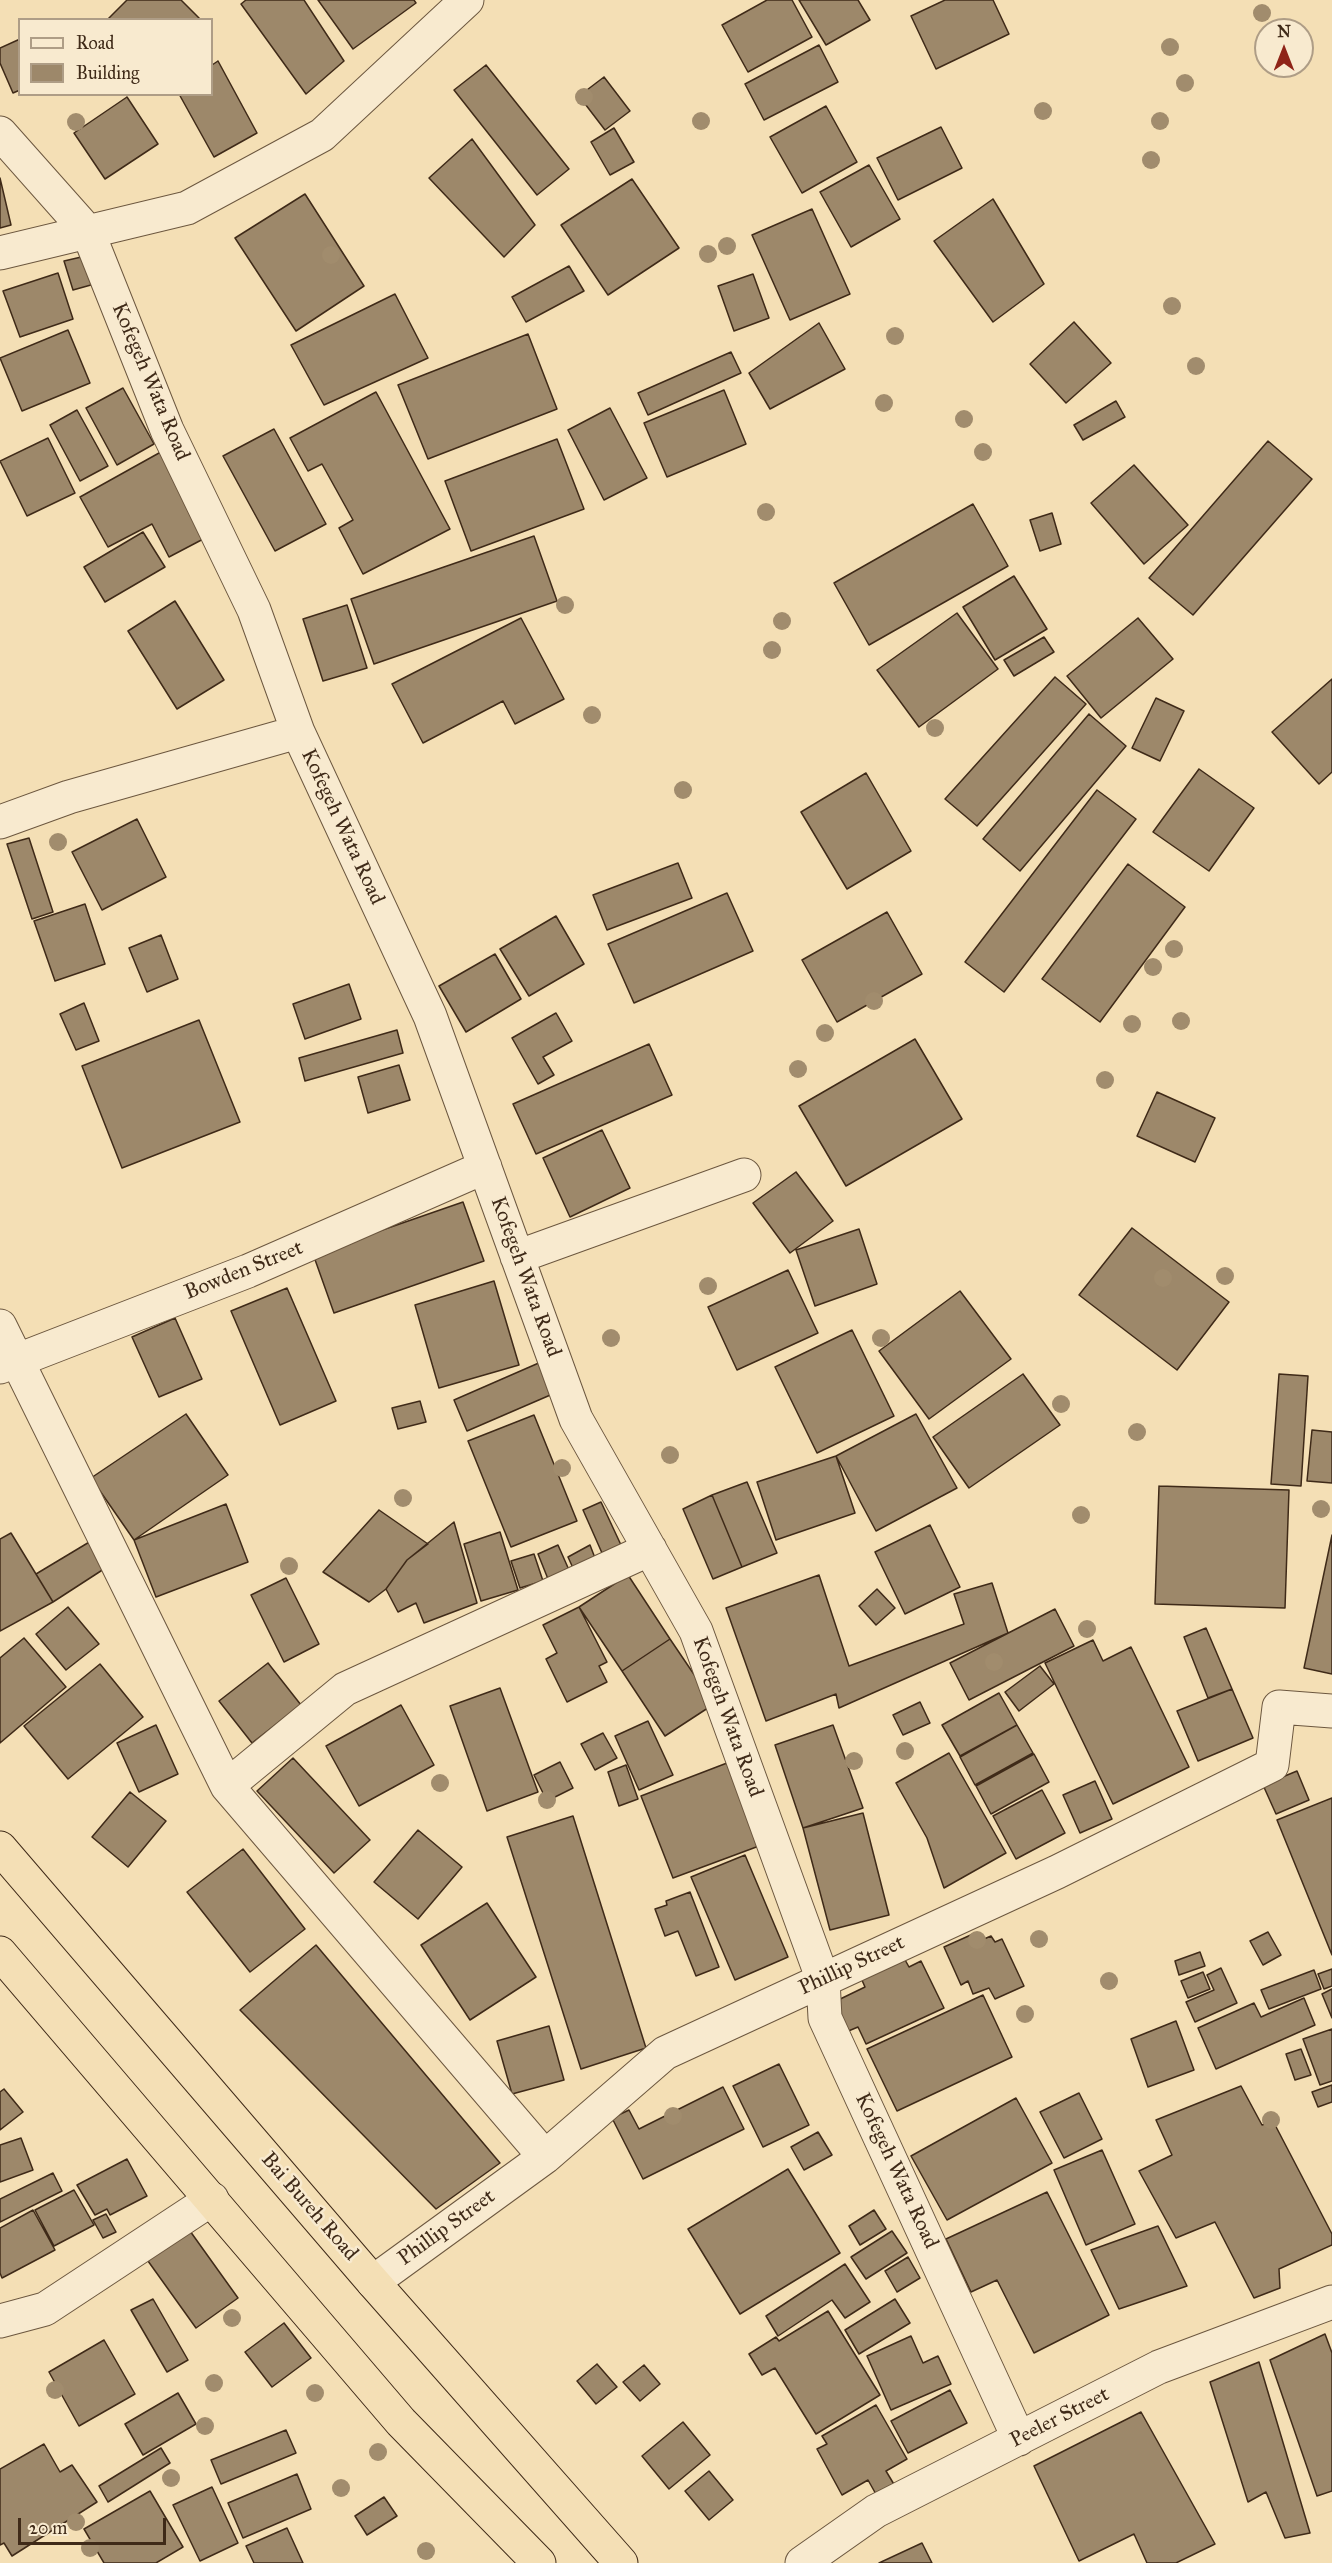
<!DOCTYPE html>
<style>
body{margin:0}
#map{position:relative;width:1332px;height:2563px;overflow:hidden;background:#f4dfb5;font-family:"IM FELL Great Primer",serif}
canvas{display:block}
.legend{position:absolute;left:18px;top:18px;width:195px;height:78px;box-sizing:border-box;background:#f8eacf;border:2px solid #ae9d86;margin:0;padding:8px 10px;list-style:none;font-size:18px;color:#3f2a18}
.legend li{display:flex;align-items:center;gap:12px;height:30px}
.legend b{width:30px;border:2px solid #ae9d86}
.north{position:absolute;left:1254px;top:18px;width:60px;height:60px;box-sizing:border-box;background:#f8eacf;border:2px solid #ae9d86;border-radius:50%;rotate:0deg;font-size:16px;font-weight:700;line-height:24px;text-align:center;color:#3f2a18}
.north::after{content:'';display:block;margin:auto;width:21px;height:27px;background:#8f2418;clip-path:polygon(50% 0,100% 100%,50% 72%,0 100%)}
.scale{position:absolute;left:18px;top:2518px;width:148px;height:27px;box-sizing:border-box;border:3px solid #3f2a18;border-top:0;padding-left:8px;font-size:18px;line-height:21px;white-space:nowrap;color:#3f2a18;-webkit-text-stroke:4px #f8eacf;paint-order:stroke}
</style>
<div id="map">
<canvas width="1332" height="2563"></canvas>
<ul class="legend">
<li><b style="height:8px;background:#f8eacf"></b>Road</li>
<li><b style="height:16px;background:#9d886a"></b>Building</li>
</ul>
<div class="north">N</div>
<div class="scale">20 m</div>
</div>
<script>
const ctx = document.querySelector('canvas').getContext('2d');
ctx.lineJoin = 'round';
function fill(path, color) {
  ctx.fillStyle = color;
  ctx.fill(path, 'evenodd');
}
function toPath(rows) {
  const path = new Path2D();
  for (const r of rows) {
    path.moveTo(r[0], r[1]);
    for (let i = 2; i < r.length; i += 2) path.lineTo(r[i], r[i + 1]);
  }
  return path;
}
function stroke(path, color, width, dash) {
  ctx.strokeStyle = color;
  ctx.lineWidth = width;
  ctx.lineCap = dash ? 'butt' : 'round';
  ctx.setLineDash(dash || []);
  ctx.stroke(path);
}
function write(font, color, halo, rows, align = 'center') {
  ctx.font = font + ' "IM FELL Great Primer",serif';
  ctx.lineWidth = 5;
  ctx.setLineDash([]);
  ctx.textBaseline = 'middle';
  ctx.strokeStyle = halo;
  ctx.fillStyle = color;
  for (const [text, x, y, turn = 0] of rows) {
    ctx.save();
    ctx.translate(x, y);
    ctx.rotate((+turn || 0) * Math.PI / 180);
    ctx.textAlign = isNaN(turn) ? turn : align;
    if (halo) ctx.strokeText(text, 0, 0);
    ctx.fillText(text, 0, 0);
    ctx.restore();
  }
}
const building = toPath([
 [127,0,181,0,201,20,107,20,127,0],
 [246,0,304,0,344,61,306,94,241,4,246,0],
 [318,0,414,0,416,3,353,49,318,0],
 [767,0,792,0,812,37,748,72,722,25,767,0],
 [799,0,858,0,870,20,826,45,799,0],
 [945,0,993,0,1009,34,936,69,911,16,945,0],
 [20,39,20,90,13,93,0,63,0,48,20,39],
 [819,45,838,82,764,120,745,84,819,45],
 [218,61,257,133,214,157,179,94,212,94,212,65,218,61],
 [486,65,569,169,537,195,454,90,486,65],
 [604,77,630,111,605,130,579,96,604,77],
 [127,97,158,144,105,179,74,133,127,97],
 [826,106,857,162,802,193,770,137,826,106],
 [941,127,962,168,898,200,877,158,941,127],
 [614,128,634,162,610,175,591,142,614,128],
 [472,139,535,225,504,257,429,178,472,139],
 [869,165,900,219,851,247,820,192,869,165],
 [0,178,11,225,0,228,0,178],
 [632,179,679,248,608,295,561,225,632,179],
 [305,194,364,286,296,331,235,238,305,194],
 [993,199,1044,284,993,322,934,241,993,199],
 [812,209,850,294,790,320,752,235,812,209],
 [90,255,98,283,73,290,64,261,90,255],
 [569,266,584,291,526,322,512,297,569,266],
 [58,273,73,319,20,337,3,291,58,273],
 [753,274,769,318,734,331,718,286,753,274],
 [395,294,428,358,324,405,291,345,395,294],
 [1074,322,1111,363,1066,403,1030,364,1074,322],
 [819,323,845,369,770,409,749,373,819,323],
 [68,330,90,383,22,411,0,358,68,330],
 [528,334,557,409,428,459,398,385,528,334],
 [731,352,741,373,648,415,638,393,731,352],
 [123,388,154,444,117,465,86,408,123,388],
 [724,390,746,444,667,477,644,423,724,390],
 [376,392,450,529,363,574,339,528,353,520,322,464,308,471,290,438,376,392],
 [1116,401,1125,417,1083,440,1074,425,1116,401],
 [610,408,647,478,604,500,568,430,610,408],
 [77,410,108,466,80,481,50,425,77,410],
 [274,429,326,524,275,551,223,456,274,429],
 [48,438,75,493,27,516,0,461,48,438],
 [557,439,584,509,471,551,445,481,557,439],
 [1268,441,1312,479,1193,615,1149,578,1268,441],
 [168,448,209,536,169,557,152,524,108,547,80,497,168,448],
 [1134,465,1188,525,1144,564,1091,503,1134,465],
 [973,504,1008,566,869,645,834,583,973,504],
 [1052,513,1061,544,1040,551,1030,520,1052,513],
 [143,532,165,567,105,602,84,567,143,532],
 [534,536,557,601,374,664,351,599,534,536],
 [1014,576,1047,629,995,660,963,607,1014,576],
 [175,601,224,680,177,709,128,631,175,601],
 [347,605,367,668,323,681,303,619,347,605],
 [957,613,998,669,919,727,877,670,957,613],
 [521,618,564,699,515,724,503,701,423,743,392,684,521,618],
 [1138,618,1173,659,1101,718,1067,676,1138,618],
 [1044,637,1054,652,1014,676,1004,660,1044,637],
 [1055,677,1086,704,977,826,945,799,1055,677],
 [1332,679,1332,772,1319,784,1272,732,1332,679],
 [1156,698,1184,711,1160,761,1132,748,1156,698],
 [1089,714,1126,746,1020,871,983,839,1089,714],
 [1199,769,1254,808,1209,871,1153,832,1199,769],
 [866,773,911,851,847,889,801,812,866,773],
 [1097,790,1136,819,1004,992,965,962,1097,790],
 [137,819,166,877,102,910,72,852,137,819],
 [29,838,53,912,32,919,7,844,29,838],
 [678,863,692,898,607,930,593,895,678,863],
 [1128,864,1185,907,1100,1022,1042,979,1128,864],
 [727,893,753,951,634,1003,608,944,727,893],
 [85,904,105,964,55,981,34,921,85,904],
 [887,912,922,974,837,1022,802,960,887,912],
 [556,916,584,964,529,996,500,949,556,916],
 [161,935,178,979,147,992,129,948,161,935],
 [495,954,521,999,466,1032,439,986,495,954],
 [349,984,361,1019,305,1039,293,1004,349,984],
 [84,1003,99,1041,76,1050,60,1014,84,1003],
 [556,1013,572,1041,543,1057,554,1075,538,1084,512,1038,556,1013],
 [199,1020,240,1122,122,1168,82,1066,199,1020],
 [397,1030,403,1053,305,1081,299,1058,397,1030],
 [915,1039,962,1119,846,1186,799,1106,915,1039],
 [649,1044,672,1095,536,1154,513,1104,649,1044],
 [399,1065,410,1100,368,1113,358,1077,399,1065],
 [1157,1092,1215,1118,1195,1162,1137,1136,1157,1092],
 [602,1130,630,1188,570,1217,543,1158,602,1130],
 [796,1172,833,1221,790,1253,753,1203,796,1172],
 [463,1202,484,1261,334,1313,313,1254,463,1202],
 [1132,1228,1229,1302,1177,1370,1079,1295,1132,1228],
 [859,1229,877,1284,815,1306,796,1250,859,1229],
 [788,1270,818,1333,737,1370,708,1307,788,1270],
 [494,1281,519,1365,439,1388,415,1305,494,1281],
 [287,1288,336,1401,280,1425,231,1311,287,1288],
 [960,1291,1011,1359,929,1419,879,1351,960,1291],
 [175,1318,202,1379,159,1397,132,1337,175,1318],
 [852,1330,894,1416,817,1453,775,1367,852,1330],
 [541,1362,555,1393,467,1431,454,1400,541,1362],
 [1023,1374,1060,1425,969,1488,933,1437,1023,1374],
 [1279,1374,1308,1376,1301,1486,1271,1484,1279,1374],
 [420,1401,426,1422,398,1429,392,1408,420,1401],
 [186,1414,228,1475,134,1540,91,1478,186,1414],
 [916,1414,957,1488,876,1531,836,1456,916,1414],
 [534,1415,577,1521,511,1547,468,1441,534,1415],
 [1312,1430,1332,1432,1332,1483,1307,1481,1312,1430],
 [836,1456,855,1513,776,1540,757,1482,836,1456],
 [747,1482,777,1553,742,1567,712,1495,747,1482],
 [1159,1486,1289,1490,1285,1608,1155,1604,1159,1486],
 [712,1495,742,1567,713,1579,683,1509,712,1495],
 [601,1502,621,1545,602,1553,583,1510,601,1502],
 [226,1504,248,1562,156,1597,134,1540,226,1504],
 [379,1510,428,1544,407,1560,386,1589,369,1602,323,1572,379,1510],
 [454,1522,477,1603,424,1623,416,1603,398,1612,386,1589,407,1560,454,1522],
 [930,1525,960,1587,905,1614,875,1552,930,1525],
 [500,1532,518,1590,481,1601,464,1544,500,1532],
 [11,1533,53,1602,0,1631,0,1539,11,1533],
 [1332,1535,1332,1674,1304,1668,1332,1535],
 [91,1541,107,1567,53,1602,36,1574,91,1541],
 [558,1545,569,1570,548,1579,538,1554,558,1545],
 [590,1545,595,1558,573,1568,568,1557,590,1545],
 [534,1554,543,1581,520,1588,511,1561,534,1554],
 [628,1575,670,1639,622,1671,579,1607,628,1575],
 [819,1575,849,1666,964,1624,954,1594,992,1583,1008,1633,839,1708,836,1694,766,1721,726,1608,819,1575],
 [286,1578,319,1644,284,1662,251,1595,286,1578],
 [877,1589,895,1608,876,1625,859,1606,877,1589],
 [68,1607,99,1644,66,1670,36,1634,68,1607],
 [579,1607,607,1662,599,1666,607,1682,567,1702,546,1659,557,1653,543,1625,579,1607],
 [1055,1609,1074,1646,969,1700,950,1663,1055,1609],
 [1206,1628,1232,1689,1208,1698,1184,1637,1206,1628],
 [24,1638,66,1687,0,1743,0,1658,24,1638],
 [670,1639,714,1704,665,1736,622,1671,670,1639],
 [1093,1640,1103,1661,1131,1647,1189,1767,1113,1804,1045,1663,1093,1640],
 [268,1663,301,1705,252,1743,219,1701,268,1663],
 [100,1664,143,1717,68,1779,24,1726,100,1664],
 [1040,1666,1054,1684,1019,1711,1005,1692,1040,1666],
 [500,1688,538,1792,487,1811,450,1706,500,1688],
 [1232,1689,1253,1738,1198,1761,1177,1711,1232,1689],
 [999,1693,1017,1725,960,1756,942,1725,999,1693],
 [920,1702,930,1723,903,1735,893,1715,920,1702],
 [401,1705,434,1765,359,1806,326,1746,401,1705],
 [648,1721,673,1775,639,1790,615,1736,648,1721],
 [156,1725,178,1774,139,1792,117,1743,156,1725],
 [833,1725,863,1808,803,1828,775,1745,833,1725],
 [1017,1725,1033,1753,975,1785,960,1757,1017,1725],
 [603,1733,617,1758,595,1770,581,1744,603,1733],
 [949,1753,1006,1853,944,1888,927,1838,896,1783,949,1753],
 [1034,1754,1049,1782,991,1814,976,1786,1034,1754],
 [293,1758,370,1840,334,1873,257,1791,293,1758],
 [560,1762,573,1788,547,1801,534,1775,560,1762],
 [727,1763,759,1846,673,1878,641,1796,727,1763],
 [626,1765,638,1799,619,1806,608,1772,626,1765],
 [1297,1771,1309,1800,1276,1814,1263,1785,1297,1771],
 [1095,1781,1112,1819,1080,1833,1063,1795,1095,1781],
 [1042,1790,1065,1833,1016,1859,993,1816,1042,1790],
 [130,1792,166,1821,128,1867,92,1837,130,1792],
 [1332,1798,1332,1955,1277,1820,1332,1798],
 [863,1813,889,1915,830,1930,803,1828,863,1813],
 [573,1816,646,2048,581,2069,507,1837,573,1816],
 [418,1830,462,1867,418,1919,374,1882,418,1830],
 [243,1849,305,1929,250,1972,187,1892,243,1849],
 [745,1855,788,1957,735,1980,691,1877,745,1855],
 [690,1892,719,1967,696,1976,678,1931,665,1936,655,1909,667,1905,666,1901,690,1892],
 [487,1903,536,1977,470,2020,421,1945,487,1903],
 [1268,1932,1281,1955,1263,1965,1250,1941,1268,1932],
 [973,1934,977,1942,991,1936,995,1942,1002,1939,1024,1986,995,1999,989,1988,973,1994,968,1981,961,1985,944,1947,973,1934],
 [316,1945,500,2163,436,2209,240,2010,316,1945],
 [1200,1952,1205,1966,1179,1975,1175,1961,1200,1952],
 [904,1958,909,1967,921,1961,944,2008,866,2044,858,2027,846,2032,832,2003,865,1987,861,1978,904,1958],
 [1221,1968,1237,2003,1195,2022,1186,2002,1214,1990,1207,1975,1221,1968],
 [1332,1969,1332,1986,1324,1989,1318,1974,1332,1969],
 [1314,1970,1321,1989,1269,2009,1261,1990,1314,1970],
 [1203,1972,1210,1989,1188,1998,1181,1981,1203,1972],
 [1332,1989,1332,2018,1322,1994,1332,1989],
 [983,1995,1012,2057,897,2111,867,2049,983,1995],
 [1304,1998,1315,2025,1216,2069,1198,2028,1254,2003,1261,2017,1304,1998],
 [1176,2021,1194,2070,1148,2087,1131,2039,1176,2021],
 [549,2026,564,2080,512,2094,497,2041,549,2026],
 [1332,2029,1332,2081,1320,2085,1303,2039,1332,2029],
 [1301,2049,1311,2075,1295,2080,1286,2054,1301,2049],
 [779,2064,809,2125,763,2147,733,2086,779,2064],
 [1332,2085,1332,2102,1318,2107,1312,2092,1332,2085],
 [1241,2086,1262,2125,1273,2121,1332,2234,1332,2245,1279,2269,1280,2288,1254,2298,1215,2222,1176,2238,1139,2171,1172,2155,1156,2120,1241,2086],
 [723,2087,744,2129,643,2179,612,2118,629,2110,639,2129,723,2087],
 [4,2089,23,2112,0,2130,0,2092,4,2089],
 [1079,2093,1102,2139,1064,2158,1040,2112,1079,2093],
 [1016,2098,1052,2163,947,2220,911,2156,1016,2098],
 [818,2132,832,2155,804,2170,791,2147,818,2132],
 [21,2138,33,2170,0,2182,0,2145,21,2138],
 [1102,2150,1135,2224,1086,2245,1054,2170,1102,2150],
 [127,2159,147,2196,110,2215,107,2209,95,2215,77,2185,127,2159],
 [788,2169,840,2253,740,2314,688,2229,788,2169],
 [53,2173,62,2191,0,2222,0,2199,53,2173],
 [74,2190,94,2225,54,2246,35,2210,74,2190],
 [1047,2192,1109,2315,1034,2353,997,2280,971,2292,946,2239,1047,2192],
 [33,2210,55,2250,2,2278,0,2273,0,2228,33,2210],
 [874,2210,886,2229,860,2245,849,2226,874,2210],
 [106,2214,116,2232,103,2238,93,2220,106,2214],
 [185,2224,238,2298,196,2328,143,2254,185,2224],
 [1158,2226,1187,2286,1119,2309,1091,2250,1158,2226],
 [892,2231,907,2253,866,2279,851,2257,892,2231],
 [908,2257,920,2278,897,2292,885,2271,908,2257],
 [845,2264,870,2302,845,2318,832,2300,778,2336,766,2316,845,2264],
 [153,2299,188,2360,167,2372,131,2310,153,2299],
 [895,2299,910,2323,859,2354,845,2330,895,2299],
 [828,2311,880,2395,816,2434,775,2368,762,2375,749,2354,776,2337,779,2341,828,2311],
 [284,2323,311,2358,272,2387,245,2352,284,2323],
 [1325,2334,1332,2353,1332,2491,1317,2496,1270,2360,1325,2334],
 [911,2336,923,2363,938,2356,951,2384,891,2410,867,2356,911,2336],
 [104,2340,135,2394,79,2426,49,2372,104,2340],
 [1259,2362,1310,2533,1285,2538,1266,2492,1248,2502,1210,2382,1259,2362],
 [597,2364,617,2387,596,2404,577,2381,597,2364],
 [644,2365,660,2384,640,2401,623,2382,644,2365],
 [950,2390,967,2423,908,2453,891,2421,950,2390],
 [178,2393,196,2424,143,2455,125,2424,178,2393],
 [876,2405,907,2459,886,2471,895,2486,877,2496,868,2480,842,2495,817,2449,827,2444,822,2436,876,2405],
 [1141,2412,1215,2544,1176,2563,1147,2563,1134,2534,1079,2561,1034,2466,1141,2412],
 [683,2422,710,2455,669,2489,642,2456,683,2422],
 [286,2430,296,2453,221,2484,211,2460,286,2430],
 [44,2444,60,2472,72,2465,97,2502,12,2556,4,2543,0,2545,0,2469,44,2444],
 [161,2448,170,2463,108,2502,99,2486,161,2448],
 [709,2471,733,2500,709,2520,685,2491,709,2471],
 [297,2474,311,2509,243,2538,228,2503,297,2474],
 [212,2487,238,2543,200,2561,173,2505,212,2487],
 [150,2491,183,2547,156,2563,104,2563,84,2529,150,2491],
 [384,2497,397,2516,367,2535,355,2516,384,2497],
 [287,2528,303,2563,254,2563,246,2546,287,2528],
 [922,2543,932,2563,879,2563,922,2543]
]);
const minor = toPath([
 [0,133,88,232,167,430,254,610,298,732,430,1016,576,1419,696,1631,823,1980,825,2018,1019,2439],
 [0,253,187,208,322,135,467,0],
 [0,822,69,797,298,732],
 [517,1257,744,1175],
 [0,1326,227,1786,545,2157],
 [0,1367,248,1271,485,1167],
 [227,1786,345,1689,650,1549],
 [373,2282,545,2157,665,2053,1057,1872,1272,1765,1279,1707,1332,1711],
 [0,2321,45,2309,212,2199],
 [802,2563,876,2511,1159,2367,1332,2302]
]);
const trunk = toPath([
 [0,1848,373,2282,621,2563],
 [0,1953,401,2422,539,2563]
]);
const trees = [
 [1262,13],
 [1170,47],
 [1185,83],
 [584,97],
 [1043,111],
 [701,121],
 [1160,121],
 [76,122],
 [1151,160],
 [727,246],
 [708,254],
 [331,255],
 [1172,306],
 [895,336],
 [1196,366],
 [884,403],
 [964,419],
 [983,452],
 [766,512],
 [565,605],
 [782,621],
 [772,650],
 [592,715],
 [935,728],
 [683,790],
 [58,842],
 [1174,949],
 [1153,967],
 [874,1001],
 [1181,1021],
 [1132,1024],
 [825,1033],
 [798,1069],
 [1105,1080],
 [1225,1276],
 [1163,1278],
 [708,1286],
 [611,1338],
 [881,1338],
 [1061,1404],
 [1137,1432],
 [670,1455],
 [562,1468],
 [403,1498],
 [1321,1509],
 [1081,1515],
 [289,1566],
 [1087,1629],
 [994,1662],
 [905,1751],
 [854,1761],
 [440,1783],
 [547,1800],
 [1039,1939],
 [977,1940],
 [1109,1981],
 [1025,2014],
 [673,2116],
 [1271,2120],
 [232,2318],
 [214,2383],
 [55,2390],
 [315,2393],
 [205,2426],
 [378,2452],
 [171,2478],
 [341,2488],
 [76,2522],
 [90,2548],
 [426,2551]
];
const streetNames = [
 ["Kofegeh Wata Road",150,382,67],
 ["Kofegeh Wata Road",342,827,65],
 ["Bowden Street",244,1271,-22],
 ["Kofegeh Wata Road",525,1277,70],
 ["Kofegeh Wata Road",727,1717,70],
 ["Phillip Street",852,1966,-25],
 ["Kofegeh Wata Road",896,2171,65],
 ["Bai Bureh Road",309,2207,49],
 ["Phillip Street",447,2228,-36],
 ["Peeler Street",1060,2418,-27]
];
fill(building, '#9d886a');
stroke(building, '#3f2a18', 1.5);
stroke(minor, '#6c573f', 35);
stroke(trunk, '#3f2a18', 35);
stroke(minor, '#f8eacf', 33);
stroke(trunk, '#f4dfb5', 33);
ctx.fillStyle = '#a18c6d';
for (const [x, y] of trees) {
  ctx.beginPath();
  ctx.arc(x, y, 9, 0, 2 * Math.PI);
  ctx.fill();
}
write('21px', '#3f2a18', '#f8eacf', streetNames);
</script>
